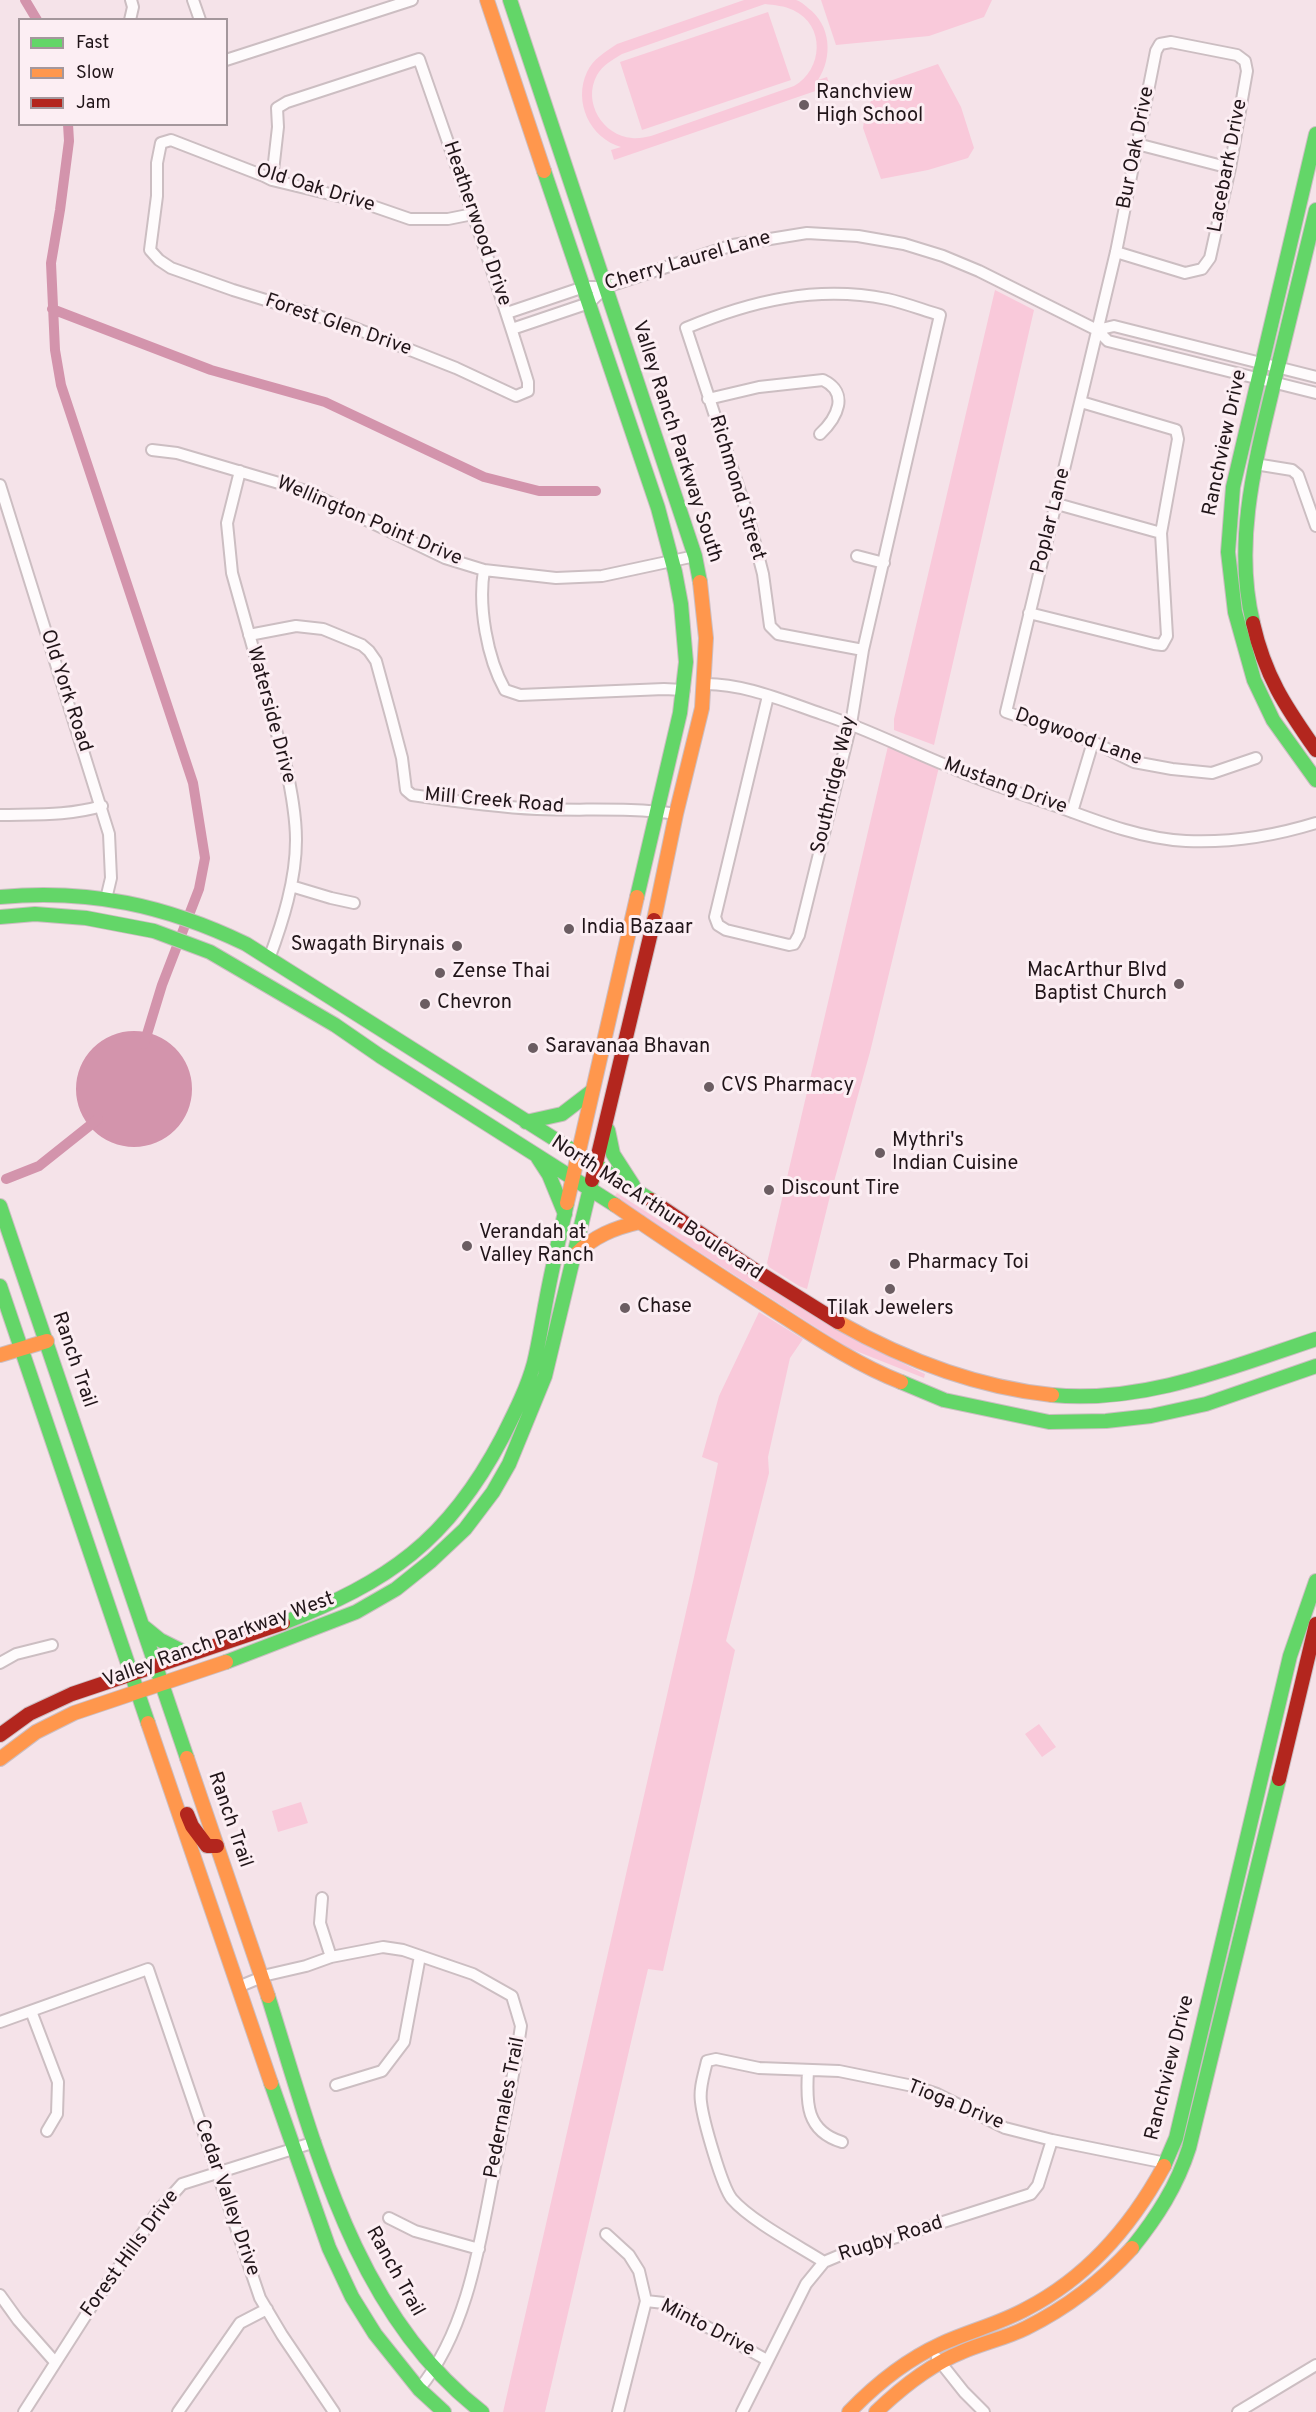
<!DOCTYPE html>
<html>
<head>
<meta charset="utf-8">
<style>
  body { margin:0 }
  #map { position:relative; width:1316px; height:2412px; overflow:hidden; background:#f5e3e9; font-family:Overpass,sans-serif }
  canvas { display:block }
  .legend { position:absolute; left:18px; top:18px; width:210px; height:108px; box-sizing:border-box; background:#fceef3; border:2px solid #a4979c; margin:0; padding:8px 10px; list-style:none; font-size:18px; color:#211519 }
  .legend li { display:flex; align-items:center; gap:12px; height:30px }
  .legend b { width:30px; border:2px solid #a4979c }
</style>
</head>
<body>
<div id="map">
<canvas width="1316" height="2412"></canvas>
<ul class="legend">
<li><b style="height:8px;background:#63d668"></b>Fast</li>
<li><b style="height:8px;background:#ff974d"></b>Slow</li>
<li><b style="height:8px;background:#b3261e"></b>Jam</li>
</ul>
</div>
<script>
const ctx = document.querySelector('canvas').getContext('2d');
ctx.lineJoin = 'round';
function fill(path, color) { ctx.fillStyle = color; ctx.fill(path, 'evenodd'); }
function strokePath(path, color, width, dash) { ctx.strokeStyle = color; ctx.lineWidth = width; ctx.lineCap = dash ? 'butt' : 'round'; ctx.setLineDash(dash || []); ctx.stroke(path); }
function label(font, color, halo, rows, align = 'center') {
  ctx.font = font + ' Overpass,sans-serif'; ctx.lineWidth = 6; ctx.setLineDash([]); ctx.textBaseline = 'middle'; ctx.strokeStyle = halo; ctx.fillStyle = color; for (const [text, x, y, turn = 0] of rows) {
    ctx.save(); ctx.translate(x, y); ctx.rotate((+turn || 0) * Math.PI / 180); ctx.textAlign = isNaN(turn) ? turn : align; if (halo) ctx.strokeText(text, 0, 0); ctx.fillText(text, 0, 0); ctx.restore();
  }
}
const green = new Path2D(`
  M 744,0 C 760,0 781,0 796,0 C 800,1 805,5 808,8 C 831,25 833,57 818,80 L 827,77 L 830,86 L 614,160 L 611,150 L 621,147 C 590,138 573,102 587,72 C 593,59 605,52 617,44 ZM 765,4 C 774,5 785,6 793,10 C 826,25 823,70 794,86 L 651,136 C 645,137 638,139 632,138 C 603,136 582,102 597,75 C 603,65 612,60 622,54 Z
  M 821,0 L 992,0 L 984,17 L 929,36 L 836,45 Z
  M 768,12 L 791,80 L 642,130 L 620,62 Z
  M 938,64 L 961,107 L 974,148 L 968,158 L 928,170 L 881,179 L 863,128 L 865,113 L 875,93 L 887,82 Z
  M 995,290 L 1034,310 L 934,745 L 894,730 L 894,719 Z
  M 888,746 L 939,767 L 870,1052 L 830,1196 L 807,1289 L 799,1286 L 769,1267 L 767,1263 Z
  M 617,1193 L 682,1235 L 714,1250 L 863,1344 L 925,1374 L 924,1378 L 846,1347 L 614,1197 Z
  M 759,1312 L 803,1339 L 790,1358 L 768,1457 L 769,1473 L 726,1641 L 735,1650 L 663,1971 L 648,1969 L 545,2412 L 503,2412 L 694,1577 L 718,1463 L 702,1457 L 719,1396 Z
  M 1039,1724 L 1056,1747 L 1042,1757 L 1025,1734 Z
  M 301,1802 L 308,1823 L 278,1832 L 272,1811 Z`);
const water = new Path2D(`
  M76 1089a58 58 0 1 1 116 0a58 58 0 1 1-116 0Z`);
const canal = new Path2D(`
  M 25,0 L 37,20
  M 68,124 L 69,141 L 60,210 L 51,263 L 55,350 L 61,385 L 193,783 L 205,858 L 199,889 L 162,985 L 144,1044
  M 52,309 L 211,370 L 325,402 L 484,477 L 539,491 L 596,491
  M 6,1179 L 39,1166 L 98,1119`);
const street = new Path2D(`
  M 193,0 L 200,20
  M 130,20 L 133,7 L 131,0
  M 226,60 L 412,0
  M 1137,144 L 1230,168
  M 272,180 L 278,127 L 277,108 L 287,102 L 419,59 C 456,166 495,273 528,382 L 528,391 L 516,396 L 456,368 L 347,325 L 233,290 L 171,268 L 159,260 L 150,250 L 157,196 L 157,163 L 161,143 L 171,140 L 264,176 L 272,180 L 355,200 L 410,219 L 448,219 L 473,214
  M 1116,252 L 1185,273 L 1202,269 L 1210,258 L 1230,168 L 1247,71 L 1245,61 L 1237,55 L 1171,42 L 1160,44 L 1156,51 L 1116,252 L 1006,712 L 1093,742 L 1134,762 L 1172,769 L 1212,773 L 1256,758
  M 507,313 L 584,287 L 606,287 L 733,245 L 807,233 L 858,236 L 904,244 L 943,256 L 979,271 L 1097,330 L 1108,341 L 1316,393
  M 512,329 L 589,303 L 606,287
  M 1097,330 L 1114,326 L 1316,377
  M 708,399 L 759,387 L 823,380 C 850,393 837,418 820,434
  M 152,450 L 177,453 L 306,491 L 445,558 L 484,570 L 556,578 L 602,576 L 695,556
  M 1255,464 L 1292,470 L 1298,475 L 1316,526
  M 240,471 L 227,523 L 232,573 L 286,766 C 291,790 296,815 296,840 C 296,880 283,921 269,959
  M 0,485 L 109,834 L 111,878 L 106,899
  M 1057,504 L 1161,533
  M 857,556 L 884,563
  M 484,570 C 478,606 487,658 505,690 L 520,695 L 664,689 L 684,690
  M 1029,613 L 1154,644 L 1162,645 L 1167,636 L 1161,533 L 1178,439 L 1176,430 L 1081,402
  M 249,635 L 296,626 L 323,629 L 362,645 L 369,651 L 376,661 L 391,716 L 402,758 L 406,790 L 412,795 C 453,801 495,807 537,809 C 585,811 628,807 676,814
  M 703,684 C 743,683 784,701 822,714 C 865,728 906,749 948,766 C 984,782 1022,794 1059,807 C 1099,822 1143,839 1186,841 C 1230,843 1274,836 1316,823
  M 768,696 L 715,917 L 718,925 L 726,930 L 789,945 L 794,944 L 799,935 L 851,724 L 863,650 L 940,315 C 923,310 905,303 887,299 C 816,285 751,301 686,328 L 748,516 L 763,574 L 770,626 L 778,634 L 863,650
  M 1072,812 L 1093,742
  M 0,815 C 35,814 68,816 102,806
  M 291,886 L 331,898 L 354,903
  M 0,1663 L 16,1654 L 52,1645
  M 322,1898 L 320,1923 L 331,1957
  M 238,1987 L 267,1975 L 306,1966 L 331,1957 L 383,1947 L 403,1950 L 473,1974 L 512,1996 L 521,2026 C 514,2075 504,2123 494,2171 C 480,2243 467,2332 419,2389
  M 31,2011 L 58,2082 L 57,2114 L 47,2131
  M 0,2022 L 148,1969 L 260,2298 L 282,2335 L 334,2412
  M 808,2071 C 806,2103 806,2131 842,2142
  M 336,2085 L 382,2071 L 404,2042 L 420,1956
  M 389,2218 L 415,2231 L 479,2249
  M 606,2234 L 629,2255 L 639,2271 L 646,2301 L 618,2412
  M 824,2262 C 799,2246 751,2221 732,2199 C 722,2187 703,2120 701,2102 C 699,2088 704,2075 707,2061 L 716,2059 L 759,2068 L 839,2071 L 913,2086 L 937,2094 L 1005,2128 L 1052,2140 L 1166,2163
  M 0,2295 L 18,2320 L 55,2362
  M 646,2301 L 664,2303 L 767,2360
  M 937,2358 L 964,2392 L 984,2412
  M 24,2412 L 93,2304 L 158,2211 L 182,2184 L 315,2142
  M 178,2412 L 240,2323 L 267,2309
  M 742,2412 L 806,2284 L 824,2262 L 843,2254 L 1031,2194 L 1038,2185 L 1052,2140
  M 1238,2412 L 1316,2365`);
const fast = new Path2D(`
  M 510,0 L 695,556 L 700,582
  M 1316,134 L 1233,487 L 1228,552 L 1235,612 L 1254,680 L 1273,720 L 1316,780
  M 544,171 L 658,508 L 675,572 L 681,604 L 686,662 L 680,713 L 637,897
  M 1253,623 C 1233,541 1256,459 1275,379 C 1289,323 1302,266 1316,210
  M 0,897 C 90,889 165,905 246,944 L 651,1200
  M 0,917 L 35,914 L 86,918 L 154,931 L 210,952 L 335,1025 L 380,1056 L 615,1205
  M 526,1122 L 562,1114 L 592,1091
  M 608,1130 L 613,1154 L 633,1185
  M 538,1158 L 549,1175 L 565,1214
  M 0,1206 L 187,1758
  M 0,1286 L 148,1723
  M 901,1382 L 944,1400 L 1049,1422 L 1106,1421 L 1151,1416 L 1206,1404 L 1316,1366
  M 1052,1395 C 1143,1404 1232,1367 1316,1339
  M 283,1623 C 388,1582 448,1541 502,1438 C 514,1414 527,1389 534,1363 C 539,1343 542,1321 546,1301 C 552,1268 560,1235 567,1203
  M 144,1627 L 160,1640 L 188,1654
  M 226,1662 L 356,1612 L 396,1589 L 431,1561 L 465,1529 L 493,1492 L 509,1464 L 545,1376 L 592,1180
  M 268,1996 C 314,2142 354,2314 482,2412
  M 271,2083 L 329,2248 L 352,2297 L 375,2334 L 419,2389 L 444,2412
  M 1164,2166 L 1176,2138 L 1290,1656 L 1316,1581
  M 1132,2248 C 1157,2217 1177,2186 1189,2148 L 1279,1779`);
const slow = new Path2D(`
  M 487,0 L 544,171
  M 654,920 L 676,814 L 702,708 L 706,638 L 700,582
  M 567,1203 L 637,897
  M 615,1205 C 667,1241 719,1275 772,1309 C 814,1336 855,1364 901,1382
  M 575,1255 C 594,1236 614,1228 640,1222
  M 838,1322 C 905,1360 975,1387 1052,1395
  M 0,1355 L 47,1341
  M 148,1723 L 271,2083
  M 187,1758 L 268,1996
  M 0,1759 L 36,1732 L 74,1713 L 226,1662
  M 849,2412 C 876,2384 906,2360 941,2344 C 969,2331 999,2324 1026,2309 C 1088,2277 1131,2227 1164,2166
  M 876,2412 C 901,2388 929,2365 962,2352 C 983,2343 1006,2338 1026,2328 C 1066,2308 1102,2281 1132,2248`);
const jam = new Path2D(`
  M 1253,623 C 1265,676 1285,706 1316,750
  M 592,1180 L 654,920
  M 651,1200 L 750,1267 L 838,1322
  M 0,1735 L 29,1714 L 72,1694 L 283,1623
  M 1279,1779 L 1316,1624
  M 187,1814 L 192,1826 L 207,1846 L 217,1846`);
const markers = [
  [804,105,6,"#6b5d62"],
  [569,929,6,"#6b5d62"],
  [457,946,6,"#6b5d62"],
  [440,973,6,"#6b5d62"],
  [1179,984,6,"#6b5d62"],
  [425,1004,6,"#6b5d62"],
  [533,1048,6,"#6b5d62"],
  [709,1087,6,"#6b5d62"],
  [880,1153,6,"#6b5d62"],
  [769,1190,6,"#6b5d62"],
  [467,1246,6,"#6b5d62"],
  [895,1264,6,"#6b5d62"],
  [890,1289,6,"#6b5d62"],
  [625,1308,6,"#6b5d62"]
];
const poiNames = [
  ["Ranchview",816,94],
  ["High School",816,117],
  ["India Bazaar",581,929],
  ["Swagath Birynais",445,946,"right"],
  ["MacArthur Blvd",1167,972,"right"],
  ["Baptist Church",1167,995,"right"],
  ["Zense Thai",452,973],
  ["Chevron",437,1004],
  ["Saravanaa Bhavan",545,1048],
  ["CVS Pharmacy",721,1087],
  ["Mythri's",892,1142],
  ["Indian Cuisine",892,1165],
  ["Discount Tire",781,1190],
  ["Verandah at",479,1234],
  ["Valley Ranch",479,1257],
  ["Pharmacy Toi",907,1264],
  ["Chase",637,1308],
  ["Tilak Jewelers",890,1310,"center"]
];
const streetNames = [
  ["Bur Oak Drive",1137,148,-79],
  ["Lacebark Drive",1229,166,-79],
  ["Old Oak Drive",315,189,17],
  ["Heatherwood Drive",476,224,71],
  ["Cherry Laurel Lane",688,262,-16],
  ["Forest Glen Drive",338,326,19],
  ["Valley Ranch Parkway South",676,442,72],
  ["Ranchview Drive",1226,443,-78],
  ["Richmond Street",736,488,73],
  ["Poplar Lane",1052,521,-76],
  ["Wellington Point Drive",369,522,23],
  ["Old York Road",65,691,72],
  ["Waterside Drive",270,715,75],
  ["Dogwood Lane",1078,738,20],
  ["Southridge Way",835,785,-77],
  ["Mustang Drive",1005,787,20],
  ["Mill Creek Road",494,802,5],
  ["North MacArthur Boulevard",656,1209,33],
  ["Ranch Trail",73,1360,71],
  ["Valley Ranch Parkway West",219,1641,-20],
  ["Ranch Trail",229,1820,71],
  ["Ranchview Drive",1171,2068,-76],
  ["Tioga Drive",955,2106,22],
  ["Pedernales Trail",506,2108,-79],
  ["Cedar Valley Drive",226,2198,71],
  ["Rugby Road",891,2240,-18],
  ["Forest Hills Drive",131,2254,-54],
  ["Ranch Trail",394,2272,61],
  ["Minto Drive",707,2329,27]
];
fill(green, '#f9c9da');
fill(water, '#d394ac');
strokePath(canal, '#d394ac', 10);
strokePath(street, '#ccbec2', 14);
strokePath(fast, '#ccbec2', 16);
strokePath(slow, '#ccbec2', 16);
strokePath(jam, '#ccbec2', 16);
strokePath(street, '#fefbfc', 10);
strokePath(fast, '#63d668', 14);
strokePath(slow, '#ff974d', 14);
strokePath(jam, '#b3261e', 14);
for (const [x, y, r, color] of markers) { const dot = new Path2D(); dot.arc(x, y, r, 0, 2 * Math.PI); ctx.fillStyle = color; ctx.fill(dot); strokePath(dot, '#fceef3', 2); }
label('20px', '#211519', '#fceef3', poiNames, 'left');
label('20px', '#211519', '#fceef3', streetNames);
</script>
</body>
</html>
